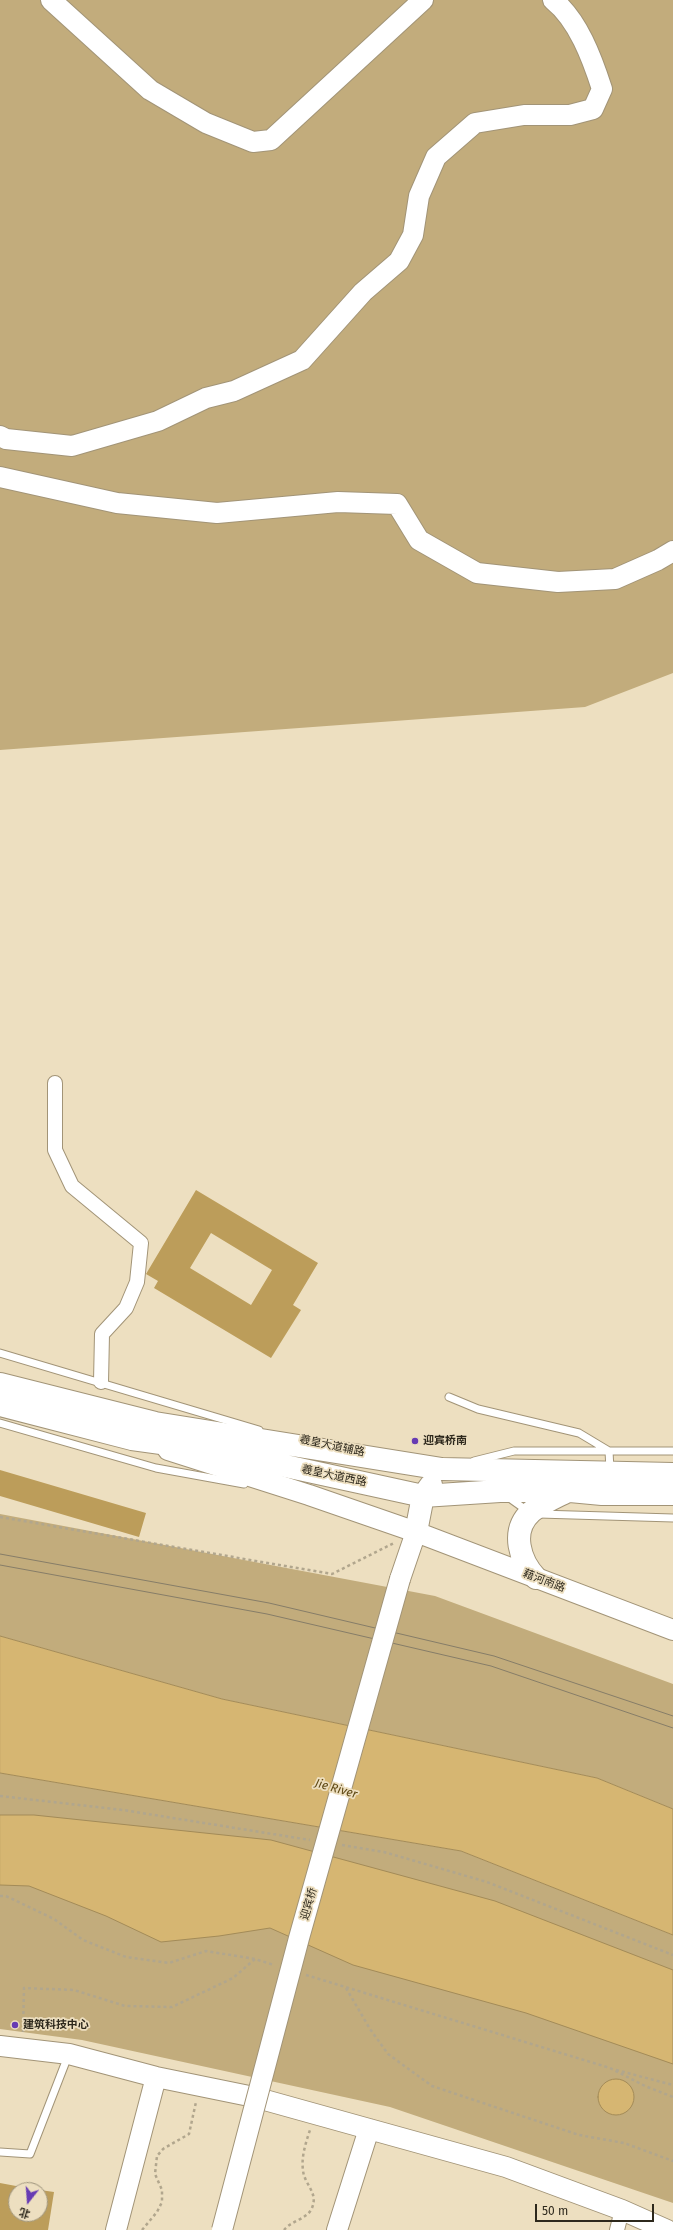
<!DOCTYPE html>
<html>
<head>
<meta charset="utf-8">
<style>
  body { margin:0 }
  #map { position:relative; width:673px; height:2230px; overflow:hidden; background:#eddfc0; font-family:"Fira Sans","Noto Sans SC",sans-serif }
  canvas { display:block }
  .north { position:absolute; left:8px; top:2182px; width:40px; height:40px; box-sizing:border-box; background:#eddfc0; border:1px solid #a0967e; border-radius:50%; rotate:197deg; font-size:11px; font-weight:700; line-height:16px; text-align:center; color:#2d281c }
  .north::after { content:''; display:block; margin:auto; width:14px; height:18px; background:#673bb3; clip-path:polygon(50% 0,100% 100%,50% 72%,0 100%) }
  .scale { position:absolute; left:535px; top:2204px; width:119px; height:18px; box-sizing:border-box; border:2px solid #2d281c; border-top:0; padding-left:5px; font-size:12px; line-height:14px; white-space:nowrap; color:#2d281c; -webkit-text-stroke:3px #eddfc0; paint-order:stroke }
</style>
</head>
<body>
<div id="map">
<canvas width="673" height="2230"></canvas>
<div class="north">北</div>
<div class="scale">50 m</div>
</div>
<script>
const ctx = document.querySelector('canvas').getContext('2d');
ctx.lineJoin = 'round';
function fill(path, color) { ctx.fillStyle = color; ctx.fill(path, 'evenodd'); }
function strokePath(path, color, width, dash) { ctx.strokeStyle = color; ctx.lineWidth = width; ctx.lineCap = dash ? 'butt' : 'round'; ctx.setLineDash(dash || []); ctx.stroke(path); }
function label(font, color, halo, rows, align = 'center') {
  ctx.font = font + ' "Fira Sans","Noto Sans SC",sans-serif'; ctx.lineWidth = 3.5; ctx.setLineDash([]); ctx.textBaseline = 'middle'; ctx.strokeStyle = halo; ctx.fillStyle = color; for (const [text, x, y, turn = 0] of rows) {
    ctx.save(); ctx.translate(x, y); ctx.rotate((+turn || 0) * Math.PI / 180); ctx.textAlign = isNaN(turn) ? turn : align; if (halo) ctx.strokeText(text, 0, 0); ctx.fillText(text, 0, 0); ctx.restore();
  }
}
const green = new Path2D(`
  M 0,0 L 673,0 L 673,673 L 585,707 L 0,750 Z
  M 0,1514 L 435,1596 L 673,1684 L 673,1809 L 597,1778 L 222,1699 L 0,1636 Z
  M 0,1773 L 461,1851 L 673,1935 L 673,2203 L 390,2107 L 82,2040 L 0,2029 Z`);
const water = new Path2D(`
  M 0,1636 L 222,1699 L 597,1778 L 673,1809 L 673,1935 L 461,1851 L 0,1773 Z
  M 0,1815 L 34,1815 L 271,1840 L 495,1901 L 673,1970 L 673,2064 L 526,2013 L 353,1965 L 270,1928 L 219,1936 L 161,1942 L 106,1916 L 29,1886 L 0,1885 Z
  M598 2097a18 18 0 1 1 36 0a18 18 0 1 1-36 0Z`);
const building = new Path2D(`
  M 196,1190 L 318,1263 L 293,1305 L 301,1310 L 271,1358 L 154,1288 L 158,1281 L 146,1274 ZM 211,1233 L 272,1270 L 251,1305 L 190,1268 Z
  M 0,1470 L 146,1513 L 139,1537 L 0,1496 Z
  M 0,2183 L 16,2186 L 16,2214 L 40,2214 L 40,2190 L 54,2192 L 48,2230 L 0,2230 Z`);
const path = new Path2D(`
  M 0,1517 L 332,1574 L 394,1543
  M 0,1796 L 123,1810 L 310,1840
  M 342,1845 L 384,1852 L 487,1882 L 673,1955
  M 0,1896 L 6,1896 L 54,1919 L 83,1940 L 126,1957 L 169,1963 L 206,1951 L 255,1959 L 274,1965
  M 306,1975 L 610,2068 L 645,2086 L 673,2097
  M 346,1988 L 370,2029 L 388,2054 L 432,2086 L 579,2135 L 624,2143 L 673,2161
  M 23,2032 L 24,1988 L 74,1990 L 125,2006 L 172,2007 L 233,1978 L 255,1959
  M 616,2070 L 673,2085
  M 142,2230 L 157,2212 L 162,2202 L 162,2190 L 155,2174 L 157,2156 L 163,2149 L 189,2134 L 196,2102
  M 284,2230 C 291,2221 306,2219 311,2210 C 320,2193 304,2185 303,2170 C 301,2157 306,2142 310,2130`);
const lane = new Path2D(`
  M 0,1353 L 259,1430
  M 449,1397 L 478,1409 L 579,1433 L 609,1451 L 610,1470
  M 0,1423 L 156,1468 L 244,1484
  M 474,1461 L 514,1451 L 673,1451
  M 508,1497 L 529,1512
  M 539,1514 L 673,1518
  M 0,2152 L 30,2154 L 68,2056`);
const street = new Path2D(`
  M 55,1083 L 55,1150 L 72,1186 L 141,1243 L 137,1282 L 126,1308 L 102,1334 L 101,1382
  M 617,2230 L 622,2210`);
const secondary = new Path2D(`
  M 51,0 L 150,90 L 206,123 L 253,142 L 271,140 L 423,0
  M 0,436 L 6,439 L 72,446 L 158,421 L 206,398 L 234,391 L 302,360 L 363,292 L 399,261 L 413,235 L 419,196 L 436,157 L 475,123 L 524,115 L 570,115 L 593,109 L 602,89 C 592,58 578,20 553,0
  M 0,477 L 117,503 L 217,513 L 338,502 L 397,504 L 419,540 L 477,573 L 558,582 L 615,579 L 658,560 L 673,551
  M 168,1450 L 309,1495 L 416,1532 L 673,1630
  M 400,1579 L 416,1532
  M 0,2046 L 69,2054 L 156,2077 L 254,2097 L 369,2129 L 506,2167 L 622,2210 L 667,2230
  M 116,2230 L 156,2077
  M 337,2230 L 369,2129`);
const primary = new Path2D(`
  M 0,1384 L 155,1423 L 442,1469 L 673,1474
  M 0,1405 L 132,1439 L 212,1450 L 423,1496 L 500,1491 L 570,1491 L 602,1494 L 673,1494
  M 416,1532 L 423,1496 L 431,1485
  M 536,1578 C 520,1561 510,1531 531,1512 C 542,1503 554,1498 566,1492`);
const tram = new Path2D(`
  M 0,1554 L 269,1603 L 494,1656 L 673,1716
  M 0,1565 L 267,1614 L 491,1666 L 673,1728`);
const secondaryBridge = new Path2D(`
  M 222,2230 L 299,1938 L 400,1579`);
const markers = [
  [415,1441,4,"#673bb3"],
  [15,2025,4,"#673bb3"]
];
const poiNames = [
  ["迎宾桥南",423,1441],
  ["建筑科技中心",23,2025]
];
const streetNames = [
  ["羲皇大道辅路",332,1446,12],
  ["羲皇大道西路",334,1476,12],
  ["藉河南路",544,1581,21],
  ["迎宾桥",309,1904,-74]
];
const waterNames = [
  ["Jie River",336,1789,16]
];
fill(green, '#c2ac7c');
fill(water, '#d6b672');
strokePath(water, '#a38b58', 1);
fill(building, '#bc9d5a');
strokePath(lane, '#a29477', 9);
strokePath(street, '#a29477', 16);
strokePath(secondary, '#a29477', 22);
strokePath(primary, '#a29477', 24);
strokePath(path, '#b1a68d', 2.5, [3, 3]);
strokePath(lane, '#fff', 7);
strokePath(street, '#fff', 14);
strokePath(secondary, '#fff', 20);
strokePath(primary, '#fff', 22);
strokePath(tram, '#867d68', 1);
strokePath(secondaryBridge, '#a29477', 22, []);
strokePath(secondaryBridge, '#fff', 20);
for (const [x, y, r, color] of markers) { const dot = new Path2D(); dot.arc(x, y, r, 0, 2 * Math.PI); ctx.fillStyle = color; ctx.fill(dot); strokePath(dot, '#eddfc0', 1.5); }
label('bold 11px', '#2d281c', '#eddfc0', poiNames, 'left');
label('11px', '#2d281c', '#eddfc0', streetNames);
label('italic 12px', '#5f4914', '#eddfc0', waterNames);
</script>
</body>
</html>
